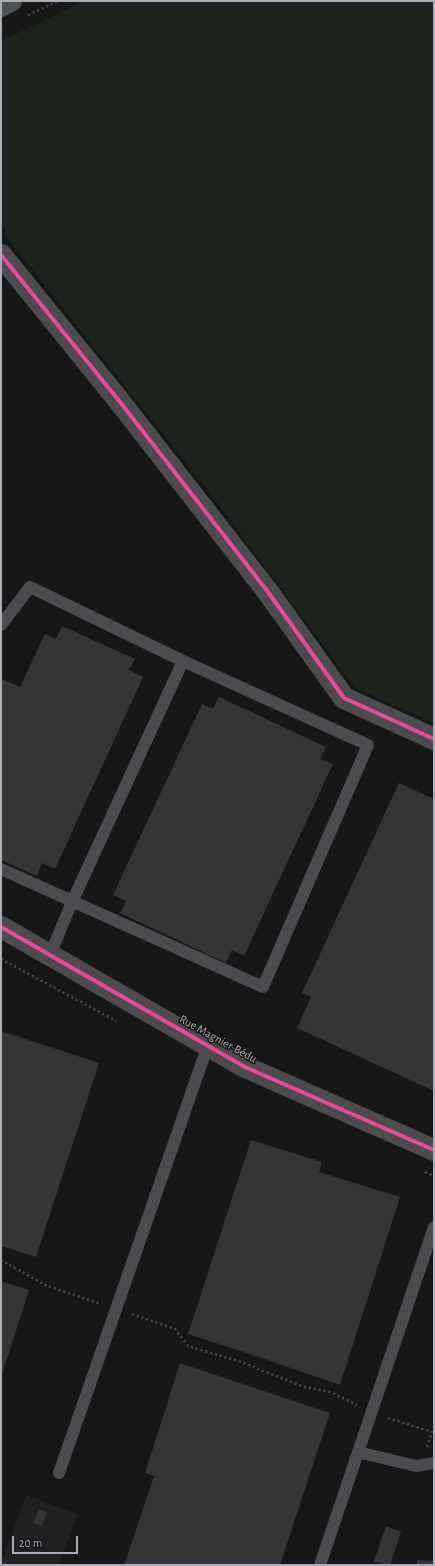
<!DOCTYPE html>
<html>
<head>
<meta charset="utf-8">
<style>
  body { margin:0 }
  #map { position:relative; width:435px; height:1566px; overflow:hidden; background:#171717; font-family:"Alegreya Sans",sans-serif }
  canvas { display:block }
  .frame { position:absolute; inset:0; border:2px solid #a8adb8; pointer-events:none }
  .scale { position:absolute; left:12px; top:1536px; width:66px; height:18px; box-sizing:border-box; border:2px solid #a8adb8; border-top:0; padding-left:5px; font-size:12px; line-height:14px; white-space:nowrap; color:#a8adb8; -webkit-text-stroke:3px #111113; paint-order:stroke }
</style>
</head>
<body>
<div id="map">
<canvas width="435" height="1566"></canvas>
<div class="frame"></div>
<div class="scale">20 m</div>
</div>
<script>
const ctx = document.querySelector('canvas').getContext('2d');
ctx.lineJoin = 'round';
function fill(path, color) { ctx.fillStyle = color; ctx.fill(path, 'evenodd'); }
function strokePath(path, color, width, dash) { ctx.strokeStyle = color; ctx.lineWidth = width; ctx.lineCap = dash ? 'butt' : 'round'; ctx.setLineDash(dash || []); ctx.stroke(path); }
function label(font, color, halo, rows, align = 'center') {
  ctx.font = font + ' "Alegreya Sans",sans-serif'; ctx.lineWidth = 3; ctx.setLineDash([]); ctx.textBaseline = 'middle'; ctx.strokeStyle = halo; ctx.fillStyle = color; for (const [text, x, y, turn = 0] of rows) {
    ctx.save(); ctx.translate(x, y); ctx.rotate((+turn || 0) * Math.PI / 180); ctx.textAlign = isNaN(turn) ? turn : align; if (halo) ctx.strokeText(text, 0, 0); ctx.fillText(text, 0, 0); ctx.restore();
  }
}
const built = new Path2D(`
  M 26,1495 L 78,1514 L 59,1565 L 1,1565 Z`);
const green = new Path2D(`
  M 84,1 L 434,1 L 434,723 L 355,688 L 207,489 L 11,243 L 1,223 L 1,41 Z`);
const building = new Path2D(`
  M 62,626 L 135,659 L 129,670 L 143,677 L 55,869 L 42,863 L 37,876 L 1,860 L 1,682 L 2,679 L 20,687 L 45,634 L 56,639 Z
  M 219,697 L 326,747 L 320,759 L 333,764 L 244,956 L 232,950 L 226,963 L 120,913 L 126,901 L 113,895 L 202,704 L 213,709 Z
  M 399,783 L 434,799 L 434,1091 L 297,1028 L 311,997 L 302,993 Z
  M 1,1031 L 99,1063 L 36,1257 L 1,1246 Z
  M 251,1140 L 322,1162 L 319,1172 L 400,1197 L 340,1385 L 259,1357 L 188,1334 Z
  M 1,1281 L 29,1290 L 1,1378 Z
  M 180,1363 L 330,1413 L 280,1565 L 124,1565 L 154,1476 L 145,1473 Z
  M 39,1509 L 47,1513 L 42,1526 L 34,1523 Z
  M 386,1526 L 401,1532 L 390,1565 L 385,1565 L 374,1561 Z
  M 417,1560 L 434,1561 L 434,1565 L 417,1565 Z`);
const path = new Path2D(`
  M 28,15 L 58,1
  M 1,959 L 116,1021
  M 425,1172 L 434,1176
  M 1,1260 L 45,1285 L 101,1304
  M 132,1314 L 175,1329 L 188,1346 L 241,1362 L 304,1387 L 330,1392 L 357,1405
  M 388,1418 L 432,1432
  M 427,1447 L 434,1427`);
const service = new Path2D(`
  M 1,625 L 30,587 L 183,661 L 368,745 L 263,987 L 1,869
  M 50,955 L 72,902 L 183,661
  M 358,1452 L 416,1466 L 434,1463
  M 59,1473 L 208,1045
  M 320,1565 L 434,1227`);
const minor = new Path2D(`
  M 1,255 L 120,402 L 268,592 L 344,698 L 434,739
  M 1,927 L 245,1067 L 434,1150`);
const primary = new Path2D(`
  M 1,6 L 11,1`);
const cycleway = new Path2D(`
  M 1,255 L 120,402 L 268,592 L 344,698 L 434,739
  M 1,927 L 245,1067 L 434,1150`);
const streetNames = [
  ["Rue Magnier-Bédu",218,1039,29]
];
fill(built, '#212123');
fill(green, '#1d241e');
fill(building, '#353536');
strokePath(path, '#4d4e52', 2.5, [2, 3]);
strokePath(service, '#4b4c50', 12);
strokePath(minor, '#4b4c50', 22);
strokePath(primary, '#4d4f52', 22);
strokePath(cycleway, '#ed469a', 4);
label('12px', '#a8adb8', '#111113', streetNames);
</script>
</body>
</html>
